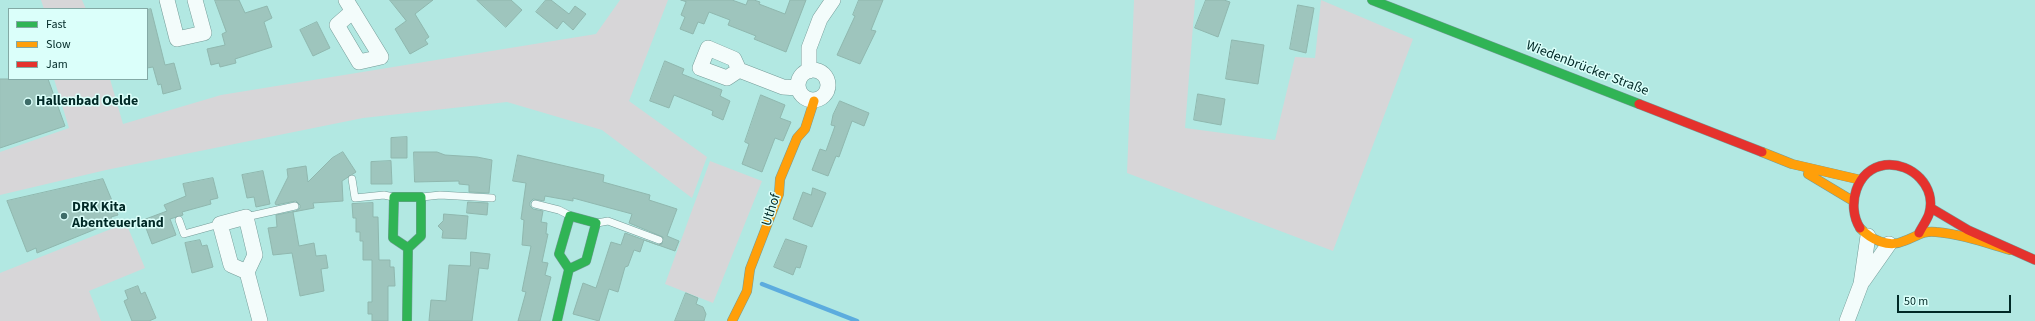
<!DOCTYPE html>
<html>
<head>
<meta charset="utf-8">
<style>
  body { margin:0 }
  #map { position:relative; width:2035px; height:321px; overflow:hidden; background:#b2e8e2; font-family:"Source Sans 3",sans-serif }
  canvas { display:block }
  .legend { position:absolute; left:8px; top:8px; width:140px; height:72px; box-sizing:border-box; background:#dbfffa; border:1px solid #83a9a5; margin:0; padding:5px 7px; list-style:none; font-size:12px; color:#002926 }
  .legend li { display:flex; align-items:center; gap:8px; height:20px }
  .legend b { width:20px; border:1px solid #83a9a5 }
  .scale { position:absolute; left:1897px; top:295px; width:114px; height:18px; box-sizing:border-box; border:2px solid #002926; border-top:0; padding-left:5px; font-size:12px; line-height:14px; white-space:nowrap; color:#002926; -webkit-text-stroke:3px #dbfffa; paint-order:stroke }
</style>
</head>
<body>
<div id="map">
<canvas width="2035" height="321"></canvas>
<ul class="legend">
<li><b style="height:5px;background:#30b455"></b>Fast</li>
<li><b style="height:5px;background:#ff9f0a"></b>Slow</li>
<li><b style="height:5px;background:#e5322d"></b>Jam</li>
</ul>
<div class="scale">50 m</div>
</div>
<script>
const ctx = document.querySelector('canvas').getContext('2d');
ctx.lineJoin = 'round';
function fill(path, color) { ctx.fillStyle = color; ctx.fill(path, 'evenodd'); }
function strokePath(path, color, width, dash) { ctx.strokeStyle = color; ctx.lineWidth = width; ctx.lineCap = dash ? 'butt' : 'round'; ctx.setLineDash(dash || []); ctx.stroke(path); }
function label(font, color, halo, rows, align = 'center') {
  ctx.font = font + ' "Source Sans 3",sans-serif'; ctx.lineWidth = 3; ctx.setLineDash([]); ctx.textBaseline = 'middle'; ctx.strokeStyle = halo; ctx.fillStyle = color; for (const [text, x, y, turn = 0] of rows) {
    ctx.save(); ctx.translate(x, y); ctx.rotate((+turn || 0) * Math.PI / 180); ctx.textAlign = isNaN(turn) ? turn : align; if (halo) ctx.strokeText(text, 0, 0); ctx.fillText(text, 0, 0); ctx.restore();
  }
}
const green = new Path2D(`
  M 41,0 L 82,0 L 86,9 L 44,9 Z
  M 620,0 L 668,0 L 629,101 L 707,157 L 692,198 L 602,130 L 507,102 L 363,118 L 106,170 L 0,195 L 0,152 L 69,128 L 54,79 L 110,79 L 123,124 L 221,95 L 596,34 Z
  M 1134,0 L 1195,0 L 1185,128 L 1275,140 L 1295,57 L 1315,58 L 1321,0 L 1413,39 L 1333,251 L 1127,173 Z
  M 710,161 L 762,181 L 713,303 L 665,284 Z
  M 126,223 L 145,268 L 89,291 L 101,321 L 0,321 L 0,273 Z`);
const stream = new Path2D(`
  M 762,284 L 857,321`);
const building = new Path2D(`
  M 215,0 L 239,0 L 245,13 L 267,6 L 272,18 L 264,22 L 272,47 L 235,59 L 236,63 L 220,67 L 219,63 L 211,65 L 207,49 L 225,45 L 222,34 L 226,32 Z
  M 390,0 L 433,0 L 415,14 L 429,37 L 425,40 L 428,44 L 410,54 L 395,29 L 406,21 Z
  M 477,0 L 511,0 L 522,10 L 506,27 Z
  M 546,0 L 551,0 L 569,14 L 575,6 L 586,14 L 573,30 L 563,21 L 557,29 L 536,12 Z
  M 681,0 L 732,0 L 746,5 L 748,0 L 754,0 L 760,2 L 759,4 L 785,14 L 790,0 L 806,0 L 786,52 L 754,39 L 756,36 L 728,25 L 730,20 L 709,12 L 704,24 L 698,22 L 693,34 L 680,29 L 685,17 L 681,15 L 686,2 Z
  M 859,0 L 883,0 L 871,30 L 876,31 L 860,64 L 837,55 L 855,16 L 853,15 Z
  M 1206,0 L 1224,0 L 1230,2 L 1218,37 L 1195,28 Z
  M 1298,5 L 1314,8 L 1306,53 L 1290,49 Z
  M 151,9 L 165,65 L 174,63 L 181,89 L 163,94 L 161,84 L 158,85 L 153,67 L 147,68 L 147,10 Z
  M 317,22 L 330,48 L 313,56 L 300,30 Z
  M 1232,40 L 1264,45 L 1258,84 L 1226,79 Z
  M 665,61 L 684,69 L 682,74 L 722,90 L 720,96 L 730,101 L 723,120 L 712,115 L 713,111 L 674,95 L 669,108 L 650,101 Z
  M 0,79 L 48,79 L 65,126 L 0,148 Z
  M 1198,94 L 1225,99 L 1221,125 L 1194,120 Z
  M 761,95 L 785,105 L 780,118 L 791,122 L 783,141 L 775,138 L 762,172 L 742,164 L 749,144 L 745,142 Z
  M 840,101 L 869,113 L 864,126 L 852,121 L 839,157 L 836,156 L 828,176 L 812,170 L 820,149 L 826,151 L 835,126 L 831,125 L 833,115 Z
  M 407,137 L 407,158 L 391,158 L 391,138 Z
  M 343,152 L 356,172 L 342,181 L 343,201 L 313,203 L 314,208 L 293,212 L 299,246 L 314,243 L 316,256 L 326,255 L 328,268 L 321,269 L 324,291 L 300,296 L 292,253 L 273,255 L 268,228 L 277,227 L 276,215 L 296,211 L 300,208 L 300,205 L 296,201 L 276,205 L 275,203 L 288,177 L 287,169 L 306,166 L 308,182 L 332,158 Z
  M 414,152 L 437,152 L 445,155 L 477,157 L 492,160 L 489,193 L 469,192 L 469,185 L 459,184 L 459,181 L 415,182 Z
  M 518,155 L 604,175 L 603,182 L 650,195 L 649,200 L 677,209 L 667,236 L 679,241 L 675,251 L 644,240 L 640,252 L 634,250 L 628,266 L 625,267 L 618,292 L 609,289 L 599,321 L 573,314 L 583,283 L 596,288 L 611,242 L 621,245 L 625,233 L 658,245 L 662,244 L 663,237 L 629,223 L 632,214 L 573,198 L 573,201 L 545,196 L 544,201 L 533,199 L 530,202 L 530,206 L 533,209 L 543,211 L 541,222 L 547,223 L 546,234 L 548,234 L 542,262 L 548,263 L 545,275 L 551,277 L 540,321 L 518,321 L 526,292 L 522,291 L 531,246 L 522,245 L 524,220 L 521,219 L 526,183 L 513,181 Z
  M 391,161 L 392,184 L 371,184 L 371,162 Z
  M 263,171 L 270,204 L 256,207 L 254,197 L 247,198 L 242,175 Z
  M 213,178 L 218,198 L 210,200 L 211,204 L 182,212 L 183,215 L 170,219 L 176,235 L 152,244 L 143,220 L 167,211 L 164,205 L 186,196 L 183,184 Z
  M 103,179 L 118,215 L 111,217 L 113,222 L 37,253 L 36,248 L 27,252 L 7,201 Z
  M 813,188 L 826,193 L 812,227 L 793,219 L 803,192 L 811,195 Z
  M 468,202 L 488,203 L 487,215 L 467,213 Z
  M 373,203 L 373,217 L 378,217 L 379,260 L 390,260 L 390,267 L 394,267 L 395,286 L 388,286 L 388,321 L 372,321 L 372,314 L 368,314 L 368,302 L 372,302 L 372,260 L 363,260 L 363,241 L 360,241 L 360,232 L 356,232 L 356,218 L 353,218 L 352,204 Z
  M 444,214 L 468,216 L 466,239 L 442,238 L 443,231 L 438,226 L 443,221 Z
  M 786,239 L 807,246 L 800,268 L 796,267 L 793,275 L 774,267 Z
  M 200,240 L 202,246 L 207,245 L 213,267 L 192,273 L 185,243 Z
  M 471,252 L 490,254 L 488,269 L 479,268 L 472,321 L 429,321 L 431,300 L 446,301 L 449,265 L 470,266 Z
  M 138,286 L 141,294 L 145,292 L 156,318 L 149,321 L 132,321 L 124,301 L 128,299 L 125,291 Z
  M 686,293 L 698,298 L 696,304 L 703,307 L 706,314 L 704,321 L 675,321 Z`);
const lane = new Path2D(`
  M 352,179 L 355,198 L 384,195 L 393,197
  M 422,197 L 440,195 L 492,198
  M 535,204 L 559,210 L 569,215
  M 246,217 L 295,206
  M 179,220 L 184,234 L 220,224
  M 597,223 L 608,221 L 659,240`);
const street = new Path2D(`
  M 167,0 L 177,39 L 204,33 L 195,0
  M 346,0 L 381,57 L 359,62 L 337,25 L 353,11
  M 739,70 L 727,78 L 700,68 L 708,48 L 734,59 L 739,70 L 783,87 L 798,88
  M798 85a15 15 0 1 1 30 0a15 15 0 1 1-30 0Z
  M 809,71 L 809,48 L 820,19 L 833,0
  M 247,272 L 231,265 L 220,224 L 246,217 L 255,255 L 247,272 L 260,321
  M 1863,281 L 1889,244
  M 1847,321 L 1861,284 L 1868,236`);
const fast = new Path2D(`
  M 1372,0 L 1639,104
  M 407,321 L 408,248 L 421,236 L 421,197 L 394,197 L 393,238 L 408,248
  M 557,321 L 569,269 L 559,254 L 570,216 L 596,223 L 586,261 L 569,269`);
const slow = new Path2D(`
  M 1762,152 L 1792,164 L 1861,180
  M 1808,174 L 1853,201
  M 1860,228 C 1871,240 1889,248 1904,241 C 1916,237 1923,230 1936,232 C 1961,234 1986,243 2010,250
  M 732,321 L 747,291 L 750,269 L 779,194 L 780,179 L 797,138 L 805,129 L 814,101`);
const jam = new Path2D(`
  M 1639,104 L 1762,152
  M 1931,208 L 1968,230 L 2035,260
  M 1860,228 C 1846,206 1856,169 1885,165 C 1912,162 1937,187 1929,214 C 1927,220 1922,227 1919,233`);
const markers = [
  [28,102,4,"#3e6c68"],
  [64,216,4,"#3e6c68"]
];
const streetNames = [
  ["Wiedenbrücker Straße",1587,69,21],
  ["Uthof",772,210,-72]
];
const poiNames = [
  ["Hallenbad Oelde",36,102],
  ["DRK Kita",72,208],
  ["Abenteuerland",72,224]
];
fill(green, '#d7d6d8');
strokePath(stream, '#5cacde', 4.5);
fill(building, '#9ec5bd');
strokePath(building, '#8fb7ae', 1);
strokePath(lane, '#749c98', 8);
strokePath(street, '#749c98', 16);
strokePath(fast, '#749c98', 10);
strokePath(slow, '#749c98', 10);
strokePath(jam, '#749c98', 10);
strokePath(lane, '#f3fcfb', 7);
strokePath(street, '#f3fcfb', 15);
strokePath(fast, '#30b455', 9);
strokePath(slow, '#ff9f0a', 9);
strokePath(jam, '#e5322d', 9);
for (const [x, y, r, color] of markers) { const dot = new Path2D(); dot.arc(x, y, r, 0, 2 * Math.PI); ctx.fillStyle = color; ctx.fill(dot); strokePath(dot, '#dbfffa', 1.5); }
label('14px', '#002926', '#dbfffa', streetNames);
label('bold 14px', '#002926', '#dbfffa', poiNames, 'left');
</script>
</body>
</html>
